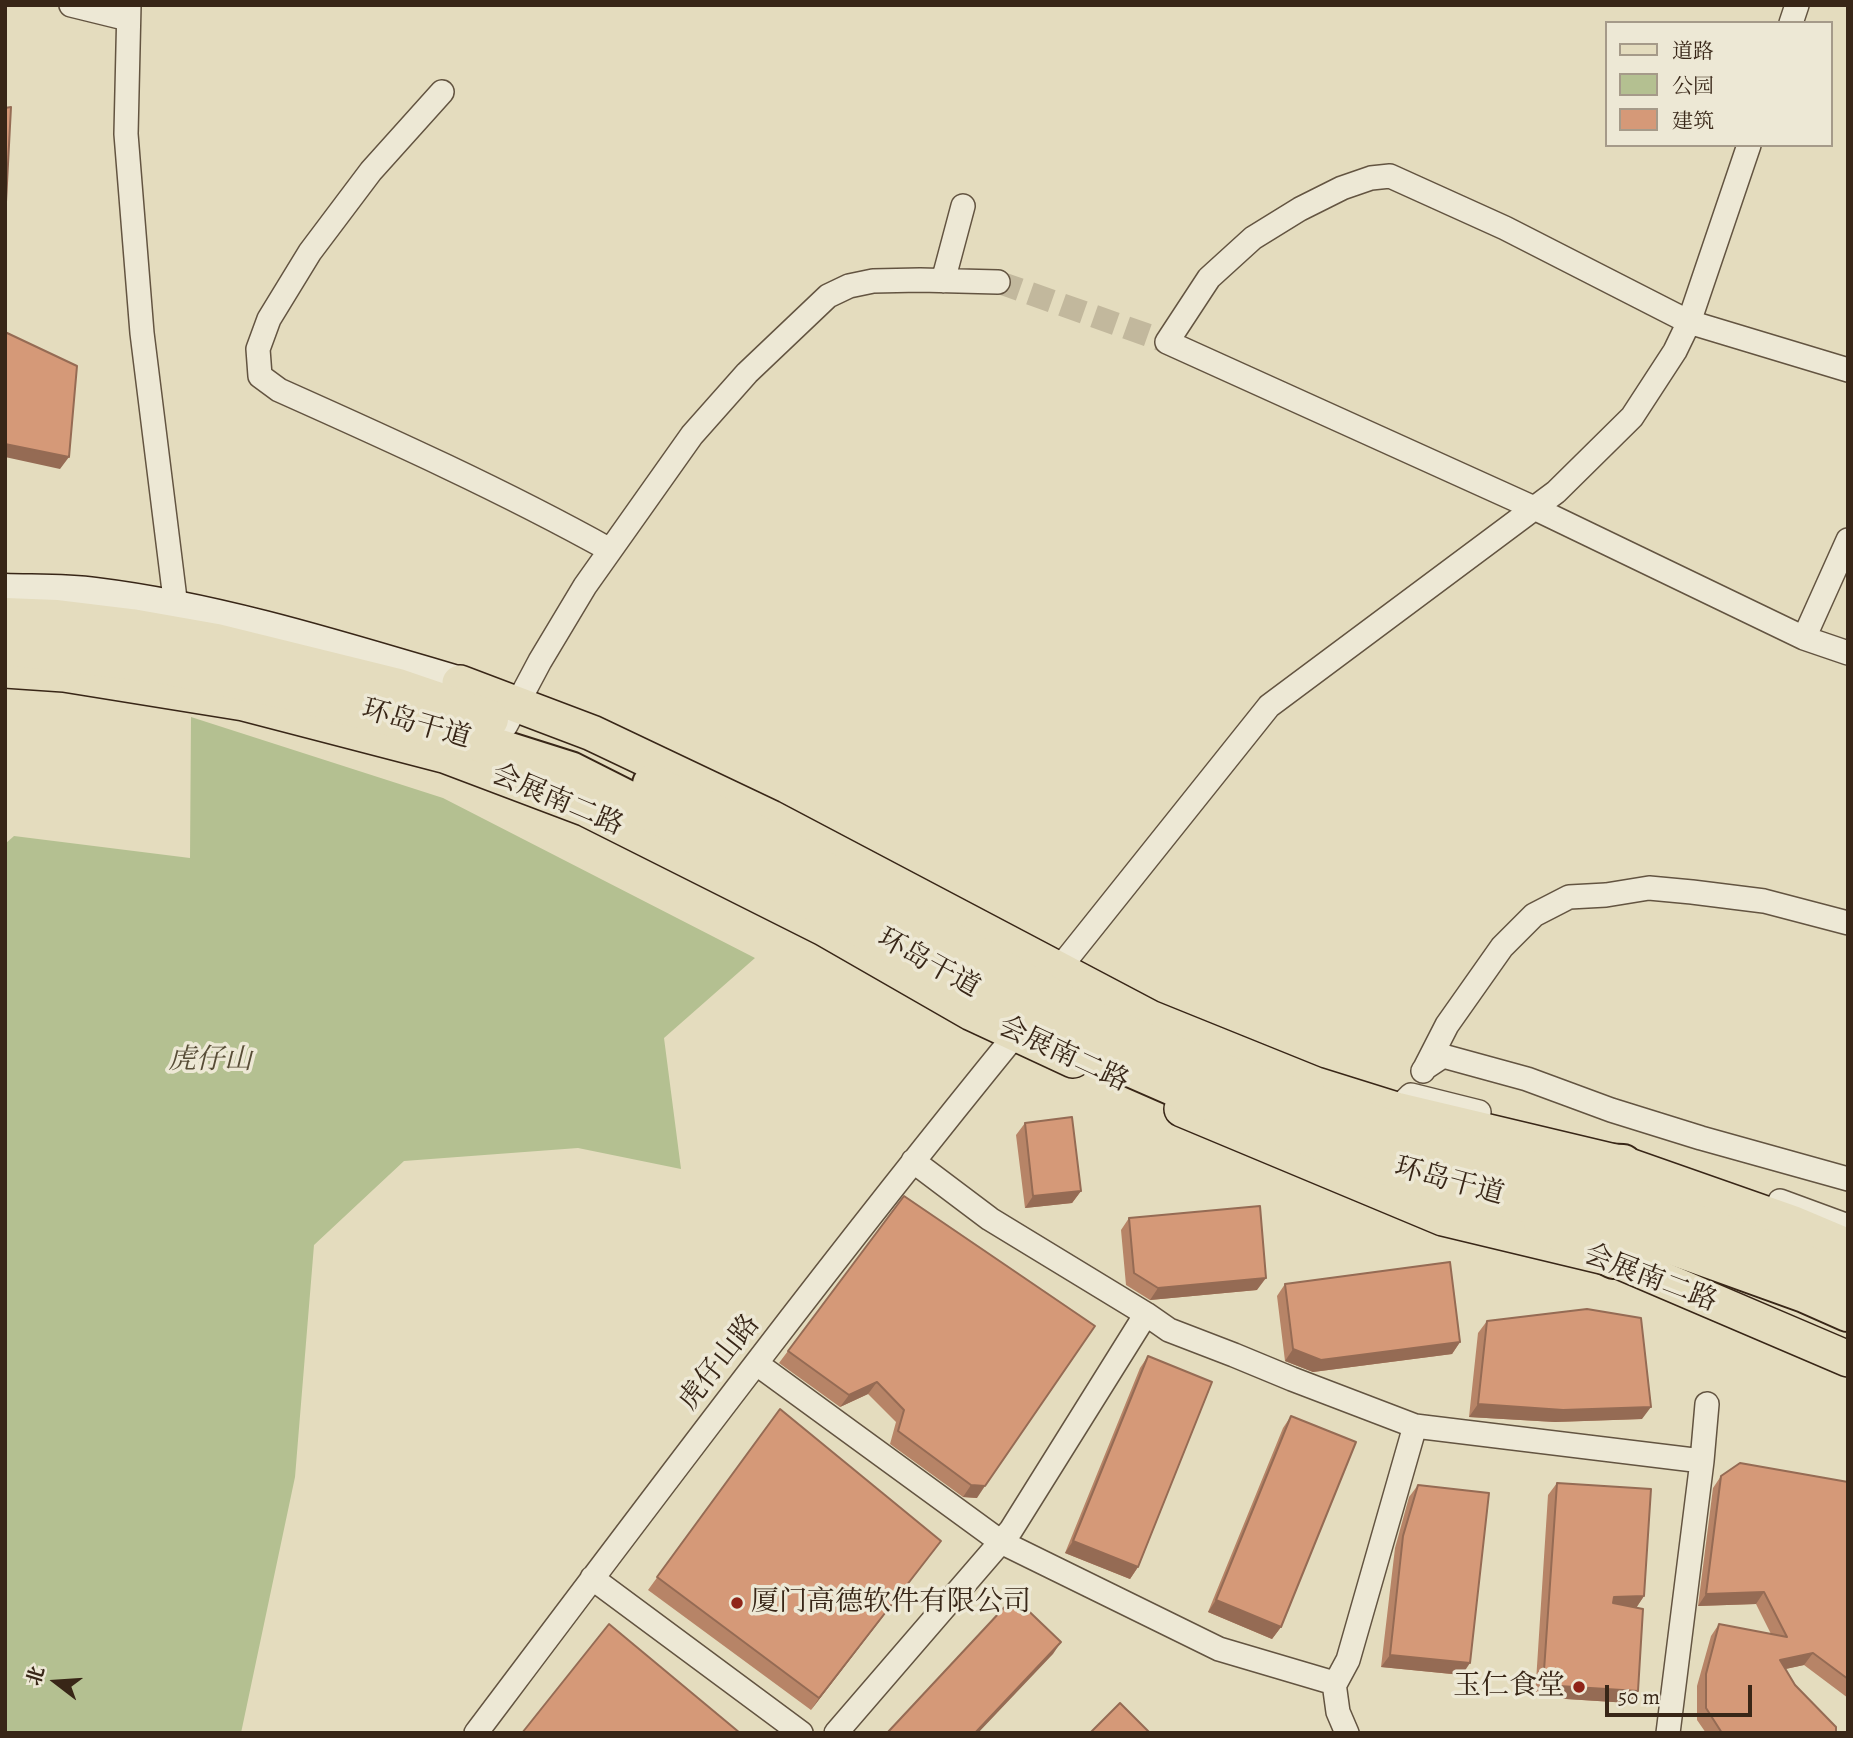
<!DOCTYPE html>
<html>
<head>
<meta charset="utf-8">
<style>
  body { margin:0 }
  #map { position:relative; width:1853px; height:1738px; overflow:hidden; background:#e4dcbe; font-family:Alegreya,"Noto Serif SC",serif }
  canvas { display:block }
  .frame { position:absolute; inset:0; border:7px solid #382617; pointer-events:none }
  .legend { position:absolute; left:1605px; top:21px; width:228px; height:126px; box-sizing:border-box; background:#ede8d5; border:2px solid #a59a89; margin:0; padding:9px 12px; list-style:none; font-size:21px; color:#382617 }
  .legend li { display:flex; align-items:center; gap:14px; height:35px }
  .legend b { width:35px; border:2px solid #a59a89 }
  .north { position:absolute; left:21px; top:1647px; width:70px; height:70px; -webkit-text-stroke:5px #ede8d5; paint-order:stroke; rotate:287deg; font-size:19px; font-weight:700; line-height:28px; text-align:center; color:#382617 }
  .north::after { content:''; display:block; margin:auto; width:24px; height:32px; background:#382617; clip-path:polygon(50% 0,100% 100%,50% 72%,0 100%) }
  .scale { position:absolute; left:1605px; top:1685px; width:147px; height:32px; box-sizing:border-box; border:4px solid #382617; border-top:0; padding-left:9px; font-size:21px; line-height:24px; white-space:nowrap; color:#382617; -webkit-text-stroke:5px #ede8d5; paint-order:stroke }
</style>
</head>
<body>
<div id="map">
<canvas width="1853" height="1738"></canvas>
<div class="frame"></div>
<ul class="legend">
<li><b style="height:9px;background:#e4dcbe"></b>道路</li>
<li><b style="height:19px;background:#b4c091"></b>公园</li>
<li><b style="height:19px;background:#d59978"></b>建筑</li>
</ul>
<div class="north">北</div>
<div class="scale">50 m</div>
</div>
<script>
const ctx = document.querySelector('canvas').getContext('2d');
ctx.lineJoin = 'round';
function fill(path, color) { ctx.fillStyle = color; ctx.fill(path, 'evenodd'); }
function strokePath(path, color, width, dash) { ctx.strokeStyle = color; ctx.lineWidth = width; ctx.lineCap = dash ? 'butt' : 'round'; ctx.setLineDash(dash || []); ctx.stroke(path); }
function label(font, color, halo, rows, align = 'center') {
  ctx.font = font + ' Alegreya,"Noto Serif SC",serif'; ctx.lineWidth = 7; ctx.setLineDash([]); ctx.textBaseline = 'middle'; ctx.strokeStyle = halo; ctx.fillStyle = color; for (const [text, x, y, turn = 0] of rows) {
    ctx.save(); ctx.translate(x, y); ctx.rotate((+turn || 0) * Math.PI / 180); ctx.textAlign = isNaN(turn) ? turn : align; if (halo) ctx.strokeText(text, 0, 0); ctx.fillText(text, 0, 0); ctx.restore();
  }
}
const green = new Path2D(`
  M 191,717 L 443,798 L 755,958 L 664,1038 L 681,1169 L 578,1148 L 404,1161 L 314,1245 L 295,1477 L 241,1733 L 5,1733 L 5,844 L 14,836 L 190,858 Z`);
const minorTunnel = new Path2D(`
  M 998,282 L 1167,342`);
const minor = new Path2D(`
  M 71,5 L 128,19
  M 129,5 L 126,134 L 142,333 L 176,607
  M 1791,23 L 1797,5
  M 442,92 L 371,171 L 310,252 L 269,319 L 258,349 L 260,376 L 279,390 C 391,440 502,490 610,550
  M 943,281 L 963,206
  M 1848,370 L 1689,322 L 1505,228 L 1390,176 L 1371,178 L 1342,188 L 1300,209 L 1253,238 L 1209,278 L 1167,342 L 1534,508 L 1804,638 L 1848,653
  M 1804,638 L 1848,540
  M 506,725 L 540,661 L 585,586 L 692,435 L 747,373 L 828,296 L 849,286 L 873,281 L 920,280 L 998,282
  M 1058,970 L 1269,706 L 1556,492 L 1632,417 L 1675,351 L 1689,322 L 1749,145
  M 1425,1068 L 1447,1025 L 1502,947 L 1534,915 L 1569,897 L 1606,895 L 1649,888 L 1692,892 L 1764,901 L 1848,923
  M 1423,1071 L 1425,1068 L 1443,1056 L 1527,1079 L 1611,1110 L 1701,1138 L 1848,1179
  M 1396,1110 L 1411,1095 L 1479,1112
  M 913,1161 L 990,1219 L 1146,1314 L 1169,1330 L 1234,1355 L 1292,1379 L 1415,1426
  M 1780,1201 L 1848,1226
  M 757,1364 L 1001,1542 L 1219,1649 L 1334,1683 L 1338,1712 L 1347,1733
  M 592,1578 L 801,1733
  M 1334,1686 L 1348,1660 L 1415,1426 L 1702,1461
  M 476,1733 C 653,1498 830,1262 1016,1034
  M 836,1733 L 1011,1530 L 1146,1314
  M 1668,1733 L 1702,1461 L 1707,1404`);
const secondary = new Path2D(`
  M 5,590 C 35,591 66,590 96,594 C 218,609 342,648 460,683`);
const primary = new Path2D(`
  M 5,670 L 64,674 L 244,703 L 444,755 L 587,809 L 824,928 L 972,1013 L 1073,1060
  M 460,683 L 592,733 L 771,818 L 1150,1018 L 1316,1085 L 1396,1110 L 1623,1164 L 1791,1223 L 1848,1247
  M 1182,1109 L 1443,1218 L 1614,1259 L 1848,1359`);
const trunk = new Path2D(`
  M 5,617 L 57,619 L 131,628 L 216,643 L 398,688 L 489,719
  M 5,646 L 159,664 L 292,691 L 437,729 L 570,771 L 677,825 L 890,944 L 1075,1043 L 1194,1095 L 1413,1175 L 1616,1225 L 1805,1293 L 1848,1312
  M 652,784 L 775,843 L 1089,1018 L 1193,1063 L 1424,1141 L 1604,1190 L 1848,1280
  M 1555,1161 L 1623,1164
  M 1543,1223 L 1614,1259`);
const wall = new Path2D(`
  M 1025,1123 L 1081,1191 L 1072,1203 L 1025,1208 L 1016,1135 Z
  M 904,1196 L 977,1498 L 963,1497 L 890,1444 L 896,1422 L 868,1394 L 840,1407 L 779,1363 Z
  M 1129,1218 L 1257,1290 L 1150,1300 L 1126,1285 L 1121,1230 Z
  M 1285,1284 L 1460,1342 L 1452,1354 L 1313,1372 L 1285,1361 L 1277,1296 Z
  M 1487,1321 L 1642,1419 L 1555,1422 L 1469,1417 L 1478,1333 Z
  M 1148,1356 L 1138,1567 L 1130,1579 L 1065,1553 L 1140,1368 Z
  M 780,1409 L 941,1541 L 811,1710 L 648,1590 Z
  M 1291,1416 L 1281,1627 L 1272,1639 L 1208,1612 L 1283,1428 Z
  M 1721,1476 L 1848,1482 L 1848,1698 L 1804,1665 L 1785,1669 L 1795,1685 L 1836,1733 L 1706,1733 L 1697,1720 L 1697,1686 L 1711,1636 L 1719,1624 L 1771,1634 L 1756,1604 L 1698,1606 L 1713,1488 Z
  M 1557,1483 L 1644,1596 L 1636,1608 L 1638,1691 L 1629,1703 L 1535,1697 L 1548,1495 Z
  M 1418,1485 L 1462,1675 L 1381,1667 L 1395,1548 L 1409,1497 Z`);
const shadedWall = new Path2D(`
  M 5,444 L 69,457 L 60,469 L 5,457 Z
  M 1081,1191 L 1072,1203 L 1025,1208 L 1033,1196 Z
  M 1266,1278 L 1257,1290 L 1150,1300 L 1158,1288 Z
  M 1460,1342 L 1452,1354 L 1313,1372 L 1285,1361 L 1293,1349 Z
  M 877,1382 L 868,1394 L 840,1407 L 849,1395 Z
  M 1478,1404 L 1651,1407 L 1642,1419 L 1555,1422 L 1469,1417 Z
  M 971,1485 L 985,1486 L 977,1498 L 963,1497 Z
  M 941,1541 L 932,1553 L 811,1710 L 819,1698 Z
  M 1073,1541 L 1138,1567 L 1130,1579 L 1065,1553 Z
  M 1764,1592 L 1756,1604 L 1698,1606 L 1706,1594 Z
  M 1644,1596 L 1636,1608 L 1605,1609 L 1614,1597 Z
  M 1216,1600 L 1281,1627 L 1272,1639 L 1208,1612 Z
  M 1061,1642 L 1053,1654 L 978,1733 L 975,1733 Z
  M 1813,1653 L 1804,1665 L 1772,1672 L 1780,1660 Z
  M 1390,1655 L 1470,1663 L 1462,1675 L 1381,1667 Z
  M 1543,1685 L 1638,1691 L 1629,1703 L 1535,1697 Z`);
const building = new Path2D(`
  M 11,107 L 6,202 L 5,202 L 5,108 Z
  M 5,332 L 77,366 L 69,457 L 5,444 Z
  M 1072,1117 L 1081,1191 L 1033,1196 L 1025,1123 Z
  M 904,1196 L 1095,1326 L 985,1486 L 971,1485 L 898,1431 L 904,1410 L 877,1382 L 849,1395 L 788,1351 Z
  M 1260,1206 L 1266,1278 L 1158,1288 L 1134,1273 L 1129,1218 Z
  M 1450,1262 L 1460,1342 L 1321,1360 L 1293,1349 L 1285,1284 Z
  M 1587,1309 L 1641,1318 L 1651,1407 L 1563,1410 L 1478,1404 L 1487,1321 Z
  M 1148,1356 L 1212,1382 L 1138,1567 L 1073,1541 Z
  M 780,1409 L 941,1541 L 819,1698 L 657,1577 Z
  M 1291,1416 L 1356,1442 L 1281,1627 L 1216,1600 Z
  M 1740,1463 L 1848,1482 L 1848,1679 L 1813,1653 L 1780,1660 L 1795,1685 L 1836,1727 L 1836,1733 L 1722,1733 L 1706,1708 L 1706,1674 L 1719,1624 L 1787,1637 L 1764,1592 L 1706,1594 L 1721,1476 Z
  M 1557,1483 L 1651,1489 L 1644,1596 L 1614,1597 L 1613,1603 L 1643,1609 L 1638,1691 L 1543,1685 Z
  M 1418,1485 L 1489,1493 L 1470,1663 L 1390,1655 L 1403,1536 Z
  M 1014,1597 L 1061,1642 L 975,1733 L 888,1733 L 888,1732 Z
  M 609,1624 L 740,1733 L 522,1733 Z
  M 1120,1703 L 1150,1733 L 1090,1733 Z`);
const markers = [
  [737,1603,7,"#8f2418"],
  [1579,1687,7,"#8f2418"]
];
const streetNames = [
  ["环岛干道",416,725,16],
  ["会展南二路",557,801,23],
  ["环岛干道",928,964,29],
  ["会展南二路",1063,1055,25],
  ["环岛干道",1449,1182,15],
  ["会展南二路",1650,1279,21],
  ["虎仔山路",720,1363,-52]
];
const parkNames = [
  ["虎仔山",210,1061]
];
const poiNames = [
  ["厦门高德软件有限公司",751,1603],
  ["玉仁食堂",1565,1687,"right"]
];
fill(green, '#b4c091');
strokePath(minorTunnel, '#c2b89d', 23, [23, 11]);
strokePath(minor, '#635441', 26);
strokePath(secondary, '#382617', 35);
strokePath(primary, '#382617', 38);
strokePath(trunk, '#382617', 42);
strokePath(minor, '#ede8d5', 23);
strokePath(secondary, '#ede8d5', 32);
strokePath(primary, '#e4dcbe', 35);
strokePath(trunk, '#e4dcbe', 38);
fill(wall, '#b78467');
fill(shadedWall, '#956b54');
fill(building, '#d59978');
strokePath(building, '#956b54', 2);
for (const [x, y, r, color] of markers) { const dot = new Path2D(); dot.arc(x, y, r, 0, 2 * Math.PI); ctx.fillStyle = color; ctx.fill(dot); strokePath(dot, '#ede8d5', 2.5); }
label('28px', '#382617', '#ede8d5', streetNames);
label('italic 28px', '#574c36', '#ede8d5', parkNames);
label('28px', '#382617', '#ede8d5', poiNames, 'left');
</script>
</body>
</html>
